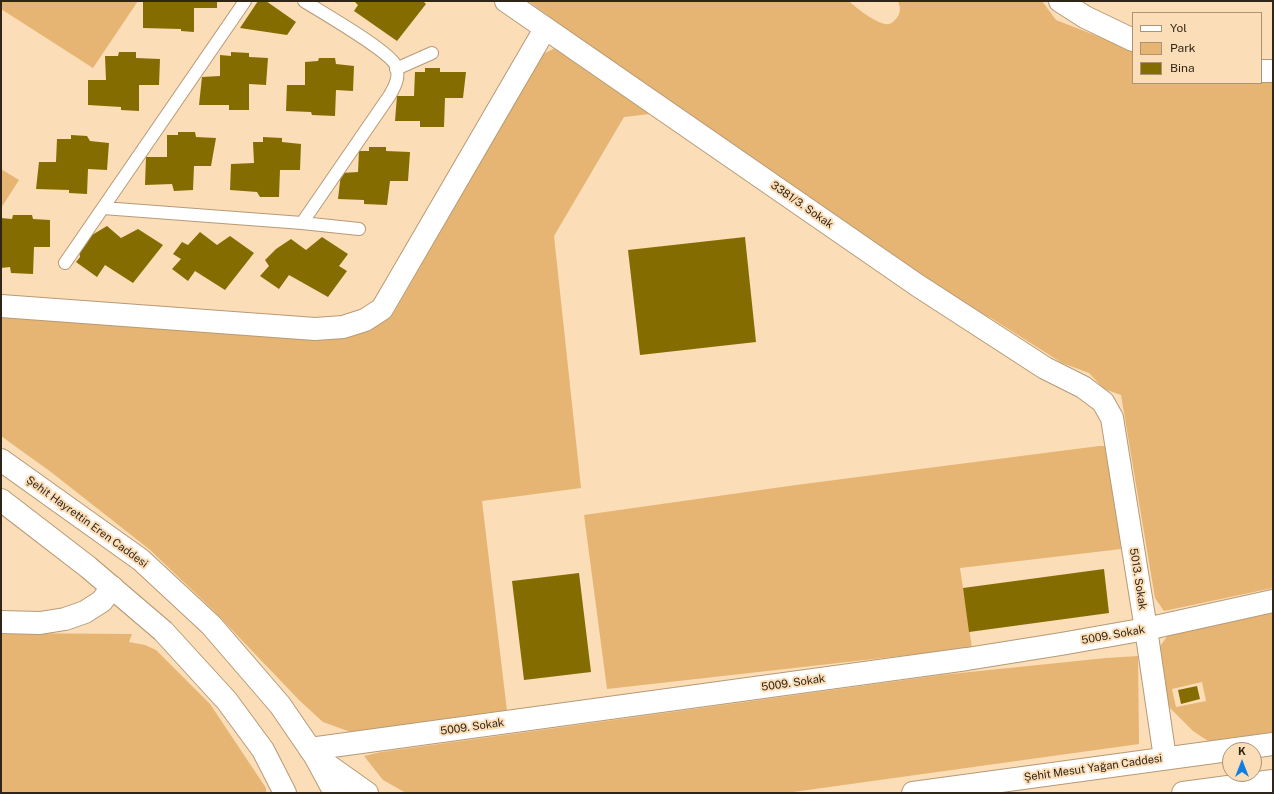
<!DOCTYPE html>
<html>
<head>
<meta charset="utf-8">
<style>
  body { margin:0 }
  #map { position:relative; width:1274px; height:794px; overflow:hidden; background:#fbddb7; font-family:"Public Sans",sans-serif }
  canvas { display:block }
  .frame { position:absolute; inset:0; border:2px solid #302517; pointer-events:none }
  .legend { position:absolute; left:1132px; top:12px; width:130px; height:72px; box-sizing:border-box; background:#fbddb7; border:1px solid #aa9377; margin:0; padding:5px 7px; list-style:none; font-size:12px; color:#302517 }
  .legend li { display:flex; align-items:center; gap:8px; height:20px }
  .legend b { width:20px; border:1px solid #aa9377 }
  .north { position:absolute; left:1222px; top:742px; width:40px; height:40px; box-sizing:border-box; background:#fbddb7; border:1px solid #aa9377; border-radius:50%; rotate:0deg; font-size:11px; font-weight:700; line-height:16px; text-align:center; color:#302517 }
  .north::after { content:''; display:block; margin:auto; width:14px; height:18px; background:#0f7ee5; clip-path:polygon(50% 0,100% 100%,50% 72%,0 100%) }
</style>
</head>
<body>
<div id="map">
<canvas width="1274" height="794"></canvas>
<div class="frame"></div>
<ul class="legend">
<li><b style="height:5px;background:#fff"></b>Yol</li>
<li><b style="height:11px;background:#e6b573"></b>Park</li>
<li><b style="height:11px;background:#856c00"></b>Bina</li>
</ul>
<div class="north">K</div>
</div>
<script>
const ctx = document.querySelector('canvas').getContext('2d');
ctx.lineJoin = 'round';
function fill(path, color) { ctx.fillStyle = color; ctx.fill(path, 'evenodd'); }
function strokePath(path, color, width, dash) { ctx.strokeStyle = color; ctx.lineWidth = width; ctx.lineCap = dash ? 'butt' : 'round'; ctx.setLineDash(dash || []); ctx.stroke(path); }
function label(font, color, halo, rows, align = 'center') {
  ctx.font = font + ' "Public Sans",sans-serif'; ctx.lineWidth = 4; ctx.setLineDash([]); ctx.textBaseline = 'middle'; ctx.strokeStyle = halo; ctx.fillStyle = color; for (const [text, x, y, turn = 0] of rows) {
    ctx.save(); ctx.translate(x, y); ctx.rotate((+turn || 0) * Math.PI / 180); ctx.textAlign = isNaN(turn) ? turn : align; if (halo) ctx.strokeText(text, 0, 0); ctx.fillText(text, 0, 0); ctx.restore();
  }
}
const green = new Path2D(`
  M 1,1 L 138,1 L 93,68 L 1,9 Z
  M 528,1 L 849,1 C 856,8 879,26 889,24 C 893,23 896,19 898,16 C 901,11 900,6 898,1 L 1042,1 L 1056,20 L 1133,50 L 1133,83 L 1261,83 L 1261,80 L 1273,81 L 1273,588 L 1164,611 L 1155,598 L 1121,395 L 1104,389 L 1089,373 L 1062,363 L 991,318 L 964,305 L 601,54 Z
  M 555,48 L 570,52 L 650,114 L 624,117 L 554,236 L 581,488 L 482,501 L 507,711 L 356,734 L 323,722 L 300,701 L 212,609 L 149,549 L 51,472 L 1,436 L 1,313 L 369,329 L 393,314 L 543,54 Z
  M 1,169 L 19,180 L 1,208 Z
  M 1099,446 L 1108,446 L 1121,549 L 960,568 L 972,648 L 607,689 L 584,515 L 796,485 Z
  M 1273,612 L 1273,732 L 1208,741 L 1193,731 L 1166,704 L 1156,652 L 1168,635 ZM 1202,682 L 1206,701 L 1176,707 L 1172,689 Z
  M 1,633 L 132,634 L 129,642 L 145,645 L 156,650 L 210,704 L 266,788 L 266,793 L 1,793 Z
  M 1138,656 L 1139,744 L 786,793 L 406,793 L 383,780 L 364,756 L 381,752 L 941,675 L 1106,658 Z`);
const building = new Path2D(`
  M 143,1 L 217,1 L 217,8 L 194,8 L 194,32 L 181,31 L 181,29 L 143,28 Z
  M 258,1 L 266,1 L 296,22 L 287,35 L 240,28 Z
  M 356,1 L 423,1 L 426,4 L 397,41 L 354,11 L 358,5 L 355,2 Z
  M 119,52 L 136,52 L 136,58 L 160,59 L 159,85 L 139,85 L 139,111 L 121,110 L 121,107 L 88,105 L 88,80 L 106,80 L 105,56 L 118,56 Z
  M 231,52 L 249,53 L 249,57 L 268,58 L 266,85 L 249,84 L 249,110 L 229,110 L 229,105 L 199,105 L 202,77 L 220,76 L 220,55 L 231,56 Z
  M 319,58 L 335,58 L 336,64 L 354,66 L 353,91 L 336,90 L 335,116 L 312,115 L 311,112 L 286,111 L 287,85 L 305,85 L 305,62 L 318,61 Z
  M 425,68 L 440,68 L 440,72 L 466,72 L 463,98 L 445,98 L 444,127 L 420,127 L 420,121 L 395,121 L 397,96 L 414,96 L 415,72 L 425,72 Z
  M 178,132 L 195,132 L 196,137 L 216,138 L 211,166 L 194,166 L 193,190 L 174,191 L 172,184 L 145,185 L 146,157 L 167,157 L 167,135 L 178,135 Z
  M 71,135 L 87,136 L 90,141 L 109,143 L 107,170 L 88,169 L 87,194 L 69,193 L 69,190 L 36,189 L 39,162 L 56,162 L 57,139 L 71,139 Z
  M 263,137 L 282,138 L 282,142 L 301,144 L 300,170 L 280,170 L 279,197 L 260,197 L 257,192 L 230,190 L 231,164 L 254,163 L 253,142 L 263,142 Z
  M 369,147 L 386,147 L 386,151 L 410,152 L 408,181 L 390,181 L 387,205 L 364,204 L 364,200 L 338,199 L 341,173 L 358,172 L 359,151 L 369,151 Z
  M 13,215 L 32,215 L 33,219 L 50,220 L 50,247 L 34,247 L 33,274 L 11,273 L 10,267 L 1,268 L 1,218 L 12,219 Z
  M 107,226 L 121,238 L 138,229 L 163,245 L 133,283 L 105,265 L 97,277 L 76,262 L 80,257 L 79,247 L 89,235 L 92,235 Z
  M 200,232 L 217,245 L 230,236 L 254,253 L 225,290 L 195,271 L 188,281 L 172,269 L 181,259 L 173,254 L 182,242 L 188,245 Z
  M 322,237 L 348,254 L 339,266 L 347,271 L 328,297 L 289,275 L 279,289 L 260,276 L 269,266 L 265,260 L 276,249 L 291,239 L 306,250 Z
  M 745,237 L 756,342 L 640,355 L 628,250 Z
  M 1104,569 L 1109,613 L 969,632 L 963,588 Z
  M 579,573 L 591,672 L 524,680 L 512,581 Z
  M 1197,686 L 1200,699 L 1181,704 L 1178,690 Z`);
const lane = new Path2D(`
  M 396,69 L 432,53
  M 103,208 L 302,223 L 390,95 C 395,86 400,77 396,66 C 390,51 321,12 304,1
  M 302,223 L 359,229
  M 65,263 L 245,1`);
const street = new Path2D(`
  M 506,1 L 917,285 L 1045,368 L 1083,387 L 1103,402 L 1112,418 L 1146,629 L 1165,758
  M 1060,1 L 1085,17 L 1133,40
  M 1261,71 L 1273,71
  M 1,306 L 315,329 L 343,327 L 365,320 L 382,309 L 545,29
  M 1,622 L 40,623 L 65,619 L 85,612 L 102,601 L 112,587
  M 310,749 L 967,659 L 1061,644 L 1146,629 L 1273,601`);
const secondary = new Path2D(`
  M 1,460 L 141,560 L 211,625 L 280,705 L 315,756 L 335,793
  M 1,500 L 88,567 L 163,631 L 227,701 L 263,750 L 285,793
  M 319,759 L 367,793
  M 913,793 L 1273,744
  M 1183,793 L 1273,781`);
const streetNames = [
  ["3381/3. Sokak",802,205,35],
  ["Şehit Hayrettin Eren Caddesi",87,522,36],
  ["5013. Sokak",1138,579,81],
  ["5009. Sokak",1113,635,-10],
  ["5009. Sokak",793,683,-8],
  ["5009. Sokak",472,727,-8],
  ["Şehit Mesut Yağan Caddesi",1093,768,-8]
];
fill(green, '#e6b573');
fill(building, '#856c00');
strokePath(lane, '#b69a76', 14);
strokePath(street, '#b69a76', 24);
strokePath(secondary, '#b69a76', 24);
strokePath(lane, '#fff', 12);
strokePath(street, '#fff', 22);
strokePath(secondary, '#fff', 22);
label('11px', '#302517', '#fbddb7', streetNames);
</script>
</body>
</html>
